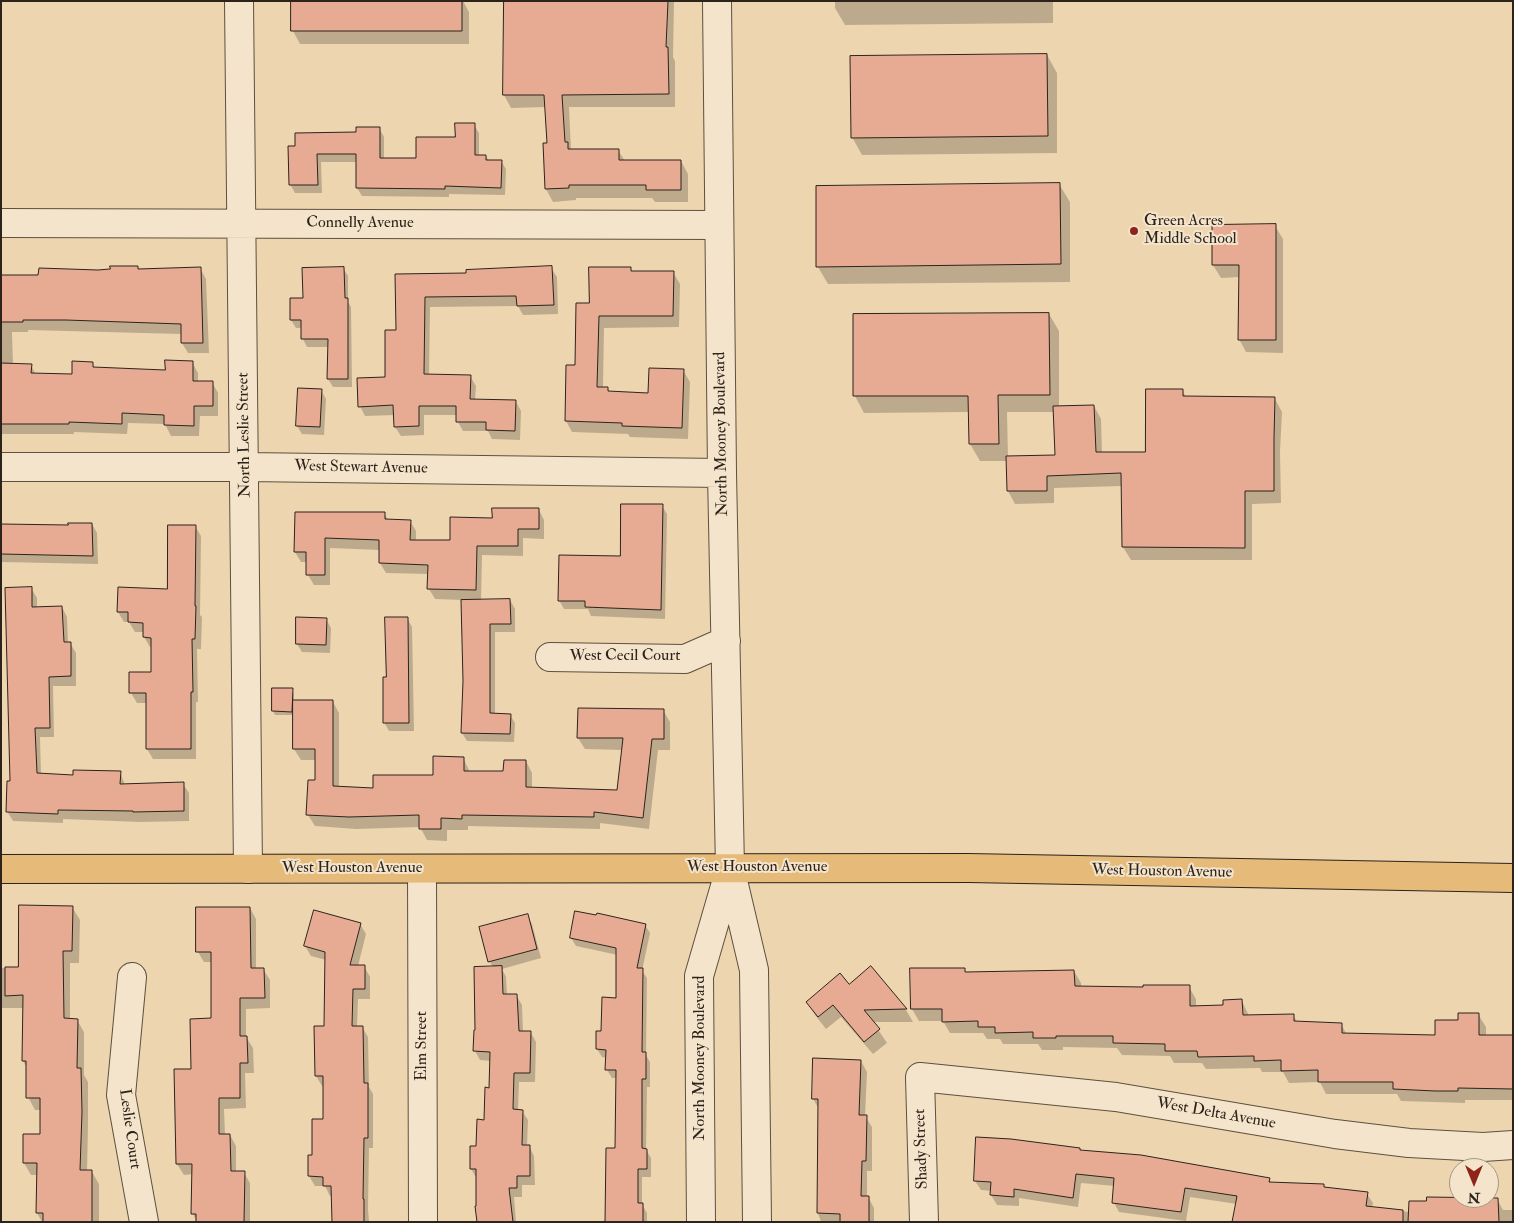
<!DOCTYPE html>
<html>
<head>
<meta charset="utf-8">
<style>
  body { margin:0 }
  #map { position:relative; width:1514px; height:1223px; overflow:hidden; background:#edd5af; font-family:"IM FELL Double Pica",serif }
  canvas { display:block }
  .frame { position:absolute; inset:0; border:2px solid #2d231b; pointer-events:none }
  .north { position:absolute; left:1449px; top:1158px; width:50px; height:50px; box-sizing:border-box; background:#f3e4cb; border:1px solid #a49785; border-radius:50%; rotate:180deg; font-size:14px; font-weight:700; line-height:20px; text-align:center; color:#2d231b }
  .north::after { content:''; display:block; margin:auto; width:18px; height:22px; background:#8f2418; clip-path:polygon(50% 0,100% 100%,50% 72%,0 100%) }
</style>
</head>
<body>
<div id="map">
<canvas width="1514" height="1223"></canvas>
<div class="frame"></div>
<div class="north">N</div>
</div>
<script>
const ctx = document.querySelector('canvas').getContext('2d');
ctx.lineJoin = 'round';
function fill(path, color) { ctx.fillStyle = color; ctx.fill(path, 'evenodd'); }
function strokePath(path, color, width, dash) { ctx.strokeStyle = color; ctx.lineWidth = width; ctx.lineCap = dash ? 'butt' : 'round'; ctx.setLineDash(dash || []); ctx.stroke(path); }
function label(font, color, halo, rows, align = 'center') {
  ctx.font = font + ' "IM FELL Double Pica",serif'; ctx.lineWidth = 4; ctx.setLineDash([]); ctx.textBaseline = 'middle'; ctx.strokeStyle = halo; ctx.fillStyle = color; for (const [text, x, y, turn = 0] of rows) {
    ctx.save(); ctx.translate(x, y); ctx.rotate((+turn || 0) * Math.PI / 180); ctx.textAlign = isNaN(turn) ? turn : align; if (halo) ctx.strokeText(text, 0, 0); ctx.fillText(text, 0, 0); ctx.restore();
  }
}
const shadow = new Path2D(`
  M 293,1 L 463,1 L 469,12 L 469,44 L 300,44 L 293,31 Z
  M 505,1 L 674,1 L 673,57 L 675,61 L 675,107 L 569,107 L 571,150 L 618,150 L 625,161 L 681,161 L 688,174 L 688,202 L 655,202 L 652,198 L 576,198 L 576,200 L 553,202 L 546,189 L 544,144 L 549,144 L 546,107 L 511,108 L 504,95 Z
  M 835,1 L 1053,1 L 1053,23 L 845,25 L 835,8 Z
  M 1047,55 L 1057,73 L 1057,153 L 862,155 L 852,137 Z
  M 474,125 L 479,133 L 479,156 L 486,156 L 489,161 L 501,161 L 506,169 L 505,195 L 449,194 L 449,197 L 362,196 L 357,188 L 357,162 L 321,162 L 322,193 L 295,193 L 290,184 L 296,147 L 379,128 L 384,137 L 384,159 L 417,159 L 456,139 Z
  M 1059,184 L 1070,202 L 1070,282 L 828,284 L 818,267 Z
  M 1275,226 L 1283,239 L 1283,353 L 1246,352 L 1239,339 L 1240,277 L 1221,278 L 1213,265 Z
  M 137,268 L 139,270 L 200,268 L 206,279 L 209,353 L 188,353 L 182,343 L 182,334 L 28,330 L 28,332 L 12,332 L 13,365 L 31,365 L 36,375 L 73,375 L 92,363 L 95,369 L 166,371 L 192,362 L 198,373 L 198,382 L 212,382 L 218,393 L 218,416 L 200,416 L 199,436 L 171,436 L 165,424 L 128,423 L 127,434 L 74,432 L 74,434 L 1,434 L 1,277 L 40,276 Z
  M 343,268 L 348,276 L 348,302 L 351,307 L 352,387 L 333,387 L 328,379 L 329,347 L 307,347 L 303,339 L 302,328 L 296,328 L 291,320 L 304,300 Z
  M 551,268 L 557,277 L 558,314 L 523,315 L 518,306 L 430,307 L 429,375 L 470,376 L 476,386 L 475,400 L 516,402 L 521,411 L 520,440 L 492,439 L 488,431 L 463,431 L 458,422 L 458,415 L 424,415 L 424,435 L 401,436 L 395,427 L 395,415 L 365,416 L 360,406 L 386,379 L 397,331 L 396,275 L 467,274 Z
  M 630,268 L 632,272 L 673,272 L 680,284 L 679,327 L 604,328 L 603,388 L 607,388 L 610,392 L 649,394 L 683,370 L 690,382 L 688,439 L 630,437 L 628,434 L 572,432 L 566,421 L 590,304 Z
  M 1049,314 L 1059,331 L 1059,407 L 1094,406 L 1101,419 L 1102,454 L 1146,453 L 1182,390 L 1186,397 L 1275,399 L 1282,412 L 1280,452 L 1281,503 L 1252,504 L 1252,560 L 1131,560 L 1123,547 L 1122,486 L 1054,488 L 1054,503 L 1015,504 L 1008,491 L 1008,461 L 980,461 L 970,444 L 969,412 L 864,413 L 855,396 L 854,315 ZM 1007,412 L 1055,412 L 1056,456 L 1008,457 Z
  M 321,390 L 326,399 L 324,435 L 302,434 L 297,426 Z
  M 662,506 L 667,514 L 665,619 L 591,616 L 588,609 L 564,609 L 559,600 L 622,557 Z
  M 539,510 L 544,520 L 544,539 L 523,538 L 523,556 L 482,555 L 481,601 L 510,600 L 515,609 L 515,632 L 495,632 L 495,714 L 510,715 L 515,723 L 514,742 L 467,741 L 462,733 L 464,681 L 463,600 L 435,599 L 429,589 L 429,574 L 386,573 L 380,563 L 380,550 L 330,548 L 330,585 L 314,585 L 308,575 L 308,562 L 301,562 L 295,552 L 296,514 L 384,513 L 388,520 L 410,521 L 416,531 L 416,541 L 451,542 L 493,519 Z
  M 92,524 L 97,533 L 98,564 L 1,562 L 1,525 L 70,526 Z
  M 195,526 L 201,536 L 200,615 L 202,617 L 201,649 L 197,649 L 198,702 L 196,702 L 196,759 L 153,759 L 147,749 L 147,703 L 137,703 L 131,693 L 152,673 L 152,647 L 150,647 L 144,637 L 144,632 L 135,632 L 129,622 L 124,622 L 118,612 L 168,590 Z
  M 31,588 L 37,598 L 37,608 L 62,607 L 67,617 L 68,643 L 70,643 L 76,653 L 76,686 L 53,686 L 54,737 L 40,737 L 41,775 L 74,776 L 120,772 L 125,785 L 183,784 L 189,793 L 189,821 L 140,822 L 63,819 L 63,823 L 13,821 L 7,811 Z
  M 407,618 L 412,627 L 414,731 L 389,731 L 384,722 L 388,678 Z
  M 326,619 L 331,628 L 330,653 L 302,652 L 297,644 Z
  M 292,690 L 294,694 L 294,701 L 333,702 L 339,713 L 339,787 L 374,789 L 434,776 L 463,758 L 470,772 L 505,772 L 526,761 L 532,773 L 532,788 L 618,791 L 623,750 L 585,749 L 578,738 L 663,710 L 670,722 L 670,750 L 658,750 L 649,829 L 600,823 L 600,829 L 468,826 L 468,830 L 447,830 L 447,841 L 427,840 L 420,827 L 356,829 L 315,826 L 308,815 L 316,781 L 316,760 L 301,760 L 294,749 L 295,715 L 275,715 L 273,711 Z
  M 72,907 L 80,920 L 79,963 L 70,963 L 70,1020 L 77,1020 L 84,1032 L 84,1075 L 88,1082 L 88,1126 L 87,1172 L 92,1172 L 99,1184 L 99,1222 L 42,1222 L 37,1213 L 38,1175 L 31,1175 L 24,1163 L 41,1135 L 41,1110 L 35,1110 L 28,1097 L 27,1068 L 23,1061 L 24,1008 L 1,1008 L 1,968 L 19,968 Z
  M 250,908 L 256,919 L 256,969 L 263,969 L 270,980 L 270,1008 L 246,1009 L 246,1037 L 253,1048 L 254,1073 L 245,1073 L 246,1108 L 224,1109 L 225,1135 L 230,1135 L 236,1146 L 236,1173 L 244,1173 L 250,1183 L 250,1222 L 197,1222 L 193,1214 L 193,1174 L 184,1175 L 177,1164 L 192,1070 L 213,1020 L 212,962 L 204,962 L 198,952 Z
  M 527,915 L 532,924 L 541,958 L 502,969 L 506,977 L 507,995 L 516,995 L 522,1005 L 523,1032 L 531,1033 L 536,1042 L 535,1082 L 519,1082 L 518,1111 L 522,1111 L 528,1120 L 527,1146 L 529,1146 L 534,1156 L 535,1185 L 522,1185 L 522,1197 L 514,1197 L 516,1222 L 478,1222 L 477,1179 L 471,1169 L 485,1121 L 490,1089 L 491,1061 L 480,1060 L 475,1051 L 493,967 L 490,962 L 480,928 Z
  M 360,924 L 366,934 L 358,966 L 364,966 L 370,977 L 370,999 L 358,999 L 357,1027 L 362,1027 L 368,1037 L 369,1087 L 373,1094 L 373,1148 L 369,1148 L 368,1209 L 369,1222 L 333,1222 L 332,1196 L 330,1196 L 325,1186 L 315,1186 L 309,1176 L 324,1120 L 324,1086 L 322,1086 L 316,1076 L 325,1027 L 326,960 L 311,956 L 305,946 Z
  M 645,925 L 650,933 L 642,971 L 647,978 L 646,1055 L 650,1062 L 650,1087 L 647,1087 L 646,1150 L 651,1158 L 651,1177 L 642,1177 L 642,1204 L 647,1213 L 647,1222 L 604,1222 L 604,1220 L 606,1220 L 617,1149 L 617,1078 L 612,1078 L 607,1070 L 607,1058 L 602,1057 L 597,1049 L 617,999 L 618,955 L 576,946 L 571,938 Z
  M 871,968 L 906,1010 L 913,1022 L 873,1022 L 887,1043 L 873,1054 L 841,1017 L 826,1029 L 815,1015 L 807,1002 L 849,986 Z
  M 964,969 L 966,974 L 1074,971 L 1081,983 L 1081,987 L 1144,988 L 1189,987 L 1196,999 L 1196,1007 L 1224,1007 L 1242,1001 L 1249,1016 L 1293,1015 L 1298,1023 L 1341,1024 L 1347,1035 L 1436,1036 L 1460,1021 L 1478,1014 L 1486,1027 L 1486,1036 L 1513,1036 L 1513,1100 L 1465,1100 L 1465,1103 L 1401,1101 L 1397,1094 L 1326,1094 L 1320,1082 L 1289,1083 L 1283,1072 L 1262,1072 L 1260,1068 L 1206,1069 L 1202,1063 L 1174,1063 L 1170,1056 L 1122,1055 L 1117,1048 L 1063,1047 L 1063,1050 L 1042,1050 L 1038,1044 L 1003,1044 L 1000,1039 L 987,1039 L 983,1033 L 950,1033 L 943,1021 L 919,1021 L 912,1009 Z
  M 861,1061 L 867,1072 L 865,1116 L 872,1127 L 872,1171 L 867,1171 L 867,1197 L 868,1197 L 874,1208 L 874,1222 L 821,1222 L 818,1213 L 819,1109 L 813,1099 Z
  M 1080,1151 L 1269,1179 L 1272,1184 L 1323,1186 L 1325,1188 L 1367,1194 L 1373,1203 L 1372,1208 L 1410,1212 L 1497,1199 L 1503,1210 L 1513,1210 L 1513,1222 L 1234,1222 L 1237,1204 L 1190,1197 L 1186,1221 L 1119,1212 L 1114,1203 L 1115,1186 L 1081,1183 L 1078,1207 L 1019,1198 L 1019,1206 L 997,1205 L 991,1195 L 992,1191 L 981,1190 L 975,1181 Z`);
const building = new Path2D(`
  M 291,1 L 462,1 L 462,31 L 291,31 Z
  M 504,1 L 668,1 L 666,47 L 668,47 L 669,94 L 562,95 L 565,142 L 568,142 L 568,149 L 619,149 L 619,160 L 681,160 L 681,190 L 646,190 L 646,185 L 569,185 L 569,188 L 545,189 L 543,143 L 547,143 L 544,95 L 503,95 Z
  M 1047,54 L 1048,136 L 851,138 L 850,56 Z
  M 455,123 L 475,123 L 475,155 L 486,155 L 486,160 L 502,160 L 501,188 L 445,186 L 445,189 L 356,188 L 356,154 L 317,154 L 318,185 L 289,185 L 288,146 L 295,146 L 295,133 L 356,132 L 356,127 L 380,127 L 380,158 L 416,158 L 416,137 L 455,137 Z
  M 1060,183 L 1061,264 L 816,267 L 816,186 Z
  M 1276,224 L 1276,340 L 1238,340 L 1239,265 L 1212,265 L 1212,225 Z
  M 110,266 L 138,266 L 138,269 L 201,267 L 203,343 L 181,343 L 181,324 L 66,320 L 23,320 L 23,322 L 1,322 L 1,275 L 38,275 L 39,268 L 98,270 L 110,269 Z
  M 552,266 L 554,305 L 517,306 L 516,296 L 425,297 L 424,374 L 471,375 L 470,399 L 516,400 L 515,431 L 486,430 L 486,422 L 456,422 L 456,406 L 419,406 L 419,426 L 394,427 L 393,405 L 358,407 L 357,378 L 385,377 L 385,330 L 396,330 L 395,274 L 466,273 L 466,270 Z
  M 344,267 L 345,298 L 348,298 L 348,379 L 327,379 L 328,339 L 301,339 L 301,320 L 290,320 L 290,298 L 303,298 L 302,268 Z
  M 589,267 L 631,267 L 631,271 L 674,271 L 673,316 L 599,316 L 597,387 L 608,387 L 608,391 L 648,393 L 649,368 L 684,369 L 682,428 L 622,426 L 622,423 L 565,421 L 566,365 L 575,365 L 576,303 L 589,303 Z
  M 1049,313 L 1050,395 L 998,395 L 999,444 L 969,444 L 968,396 L 853,396 L 853,314 Z
  M 165,360 L 193,361 L 193,381 L 213,381 L 213,406 L 194,406 L 194,426 L 164,425 L 164,415 L 122,413 L 122,424 L 69,422 L 69,424 L 1,424 L 1,363 L 32,364 L 31,373 L 72,374 L 72,361 L 93,362 L 93,367 L 165,370 Z
  M 298,388 L 322,389 L 320,427 L 296,426 Z
  M 1146,389 L 1183,389 L 1183,396 L 1275,397 L 1274,438 L 1274,491 L 1245,491 L 1245,548 L 1122,547 L 1121,473 L 1047,476 L 1047,491 L 1007,491 L 1006,456 L 1055,455 L 1053,406 L 1094,405 L 1096,452 L 1145,452 Z
  M 621,504 L 663,504 L 661,610 L 585,607 L 585,601 L 558,601 L 559,555 L 620,556 Z
  M 492,508 L 539,508 L 539,529 L 518,529 L 518,546 L 477,546 L 476,590 L 427,589 L 428,565 L 379,563 L 379,540 L 325,538 L 325,575 L 306,575 L 306,552 L 294,552 L 295,512 L 385,512 L 385,519 L 411,520 L 410,540 L 450,540 L 450,517 L 492,518 Z
  M 68,523 L 92,523 L 93,556 L 1,554 L 1,524 L 68,525 Z
  M 168,525 L 196,525 L 195,606 L 196,606 L 195,639 L 192,639 L 193,692 L 191,692 L 191,749 L 146,749 L 146,693 L 129,693 L 129,672 L 151,672 L 151,638 L 143,637 L 143,623 L 128,622 L 128,612 L 117,612 L 118,587 L 167,589 Z
  M 32,587 L 32,607 L 62,606 L 64,642 L 71,642 L 71,676 L 49,677 L 50,728 L 35,728 L 37,773 L 73,775 L 73,770 L 121,771 L 120,784 L 184,782 L 184,811 L 133,812 L 133,811 L 58,810 L 58,814 L 6,812 L 7,781 L 10,781 L 5,588 Z
  M 510,599 L 511,624 L 490,624 L 490,713 L 511,714 L 510,734 L 461,733 L 463,681 L 461,600 Z
  M 296,617 L 327,618 L 326,645 L 296,644 Z
  M 385,617 L 408,617 L 409,723 L 383,723 L 383,677 L 386,677 Z
  M 272,688 L 293,688 L 292,712 L 272,711 Z
  M 293,700 L 333,700 L 333,786 L 373,788 L 373,775 L 433,775 L 433,756 L 464,757 L 464,771 L 503,771 L 504,760 L 526,760 L 526,787 L 617,790 L 623,738 L 577,738 L 578,708 L 664,709 L 664,739 L 652,739 L 643,818 L 594,812 L 594,817 L 462,815 L 462,819 L 441,818 L 441,829 L 419,829 L 419,815 L 349,817 L 306,815 L 308,780 L 315,780 L 315,749 L 293,749 Z
  M 19,905 L 73,906 L 72,951 L 63,951 L 64,1018 L 78,1019 L 77,1068 L 81,1068 L 82,1112 L 80,1170 L 92,1170 L 92,1222 L 43,1222 L 43,1213 L 36,1213 L 37,1163 L 23,1163 L 23,1134 L 40,1134 L 40,1098 L 26,1098 L 26,1061 L 22,1061 L 23,995 L 5,996 L 5,967 L 18,967 Z
  M 196,907 L 250,907 L 251,968 L 264,968 L 265,998 L 240,998 L 240,1036 L 247,1036 L 248,1063 L 240,1063 L 240,1098 L 219,1098 L 219,1134 L 230,1134 L 231,1171 L 245,1171 L 244,1222 L 196,1222 L 196,1214 L 191,1214 L 192,1164 L 176,1164 L 174,1069 L 191,1069 L 190,1019 L 211,1018 L 211,952 L 196,952 Z
  M 314,910 L 361,923 L 350,965 L 365,965 L 365,989 L 353,989 L 352,1026 L 363,1026 L 364,1083 L 368,1083 L 368,1138 L 364,1138 L 363,1199 L 364,1199 L 364,1222 L 332,1222 L 331,1186 L 323,1186 L 323,1177 L 308,1176 L 308,1155 L 312,1155 L 312,1119 L 323,1119 L 323,1076 L 315,1076 L 314,1026 L 324,1026 L 325,952 L 304,946 Z
  M 575,911 L 596,915 L 597,913 L 646,924 L 637,968 L 643,968 L 642,1052 L 646,1052 L 646,1079 L 642,1079 L 642,1148 L 647,1149 L 647,1169 L 638,1169 L 638,1203 L 643,1203 L 643,1222 L 605,1222 L 606,1148 L 615,1148 L 616,1070 L 605,1070 L 606,1050 L 596,1049 L 596,1031 L 601,1031 L 602,997 L 616,998 L 616,948 L 570,938 Z
  M 528,914 L 537,949 L 488,962 L 479,927 Z
  M 502,966 L 503,994 L 517,994 L 519,1031 L 531,1031 L 530,1073 L 514,1073 L 513,1109 L 523,1110 L 522,1145 L 530,1145 L 530,1176 L 517,1176 L 517,1188 L 509,1188 L 513,1222 L 477,1222 L 475,1206 L 476,1206 L 476,1169 L 470,1169 L 470,1146 L 476,1146 L 477,1119 L 484,1120 L 485,1087 L 489,1088 L 490,1052 L 473,1051 L 474,1030 L 475,1030 L 474,967 Z
  M 871,966 L 907,1009 L 864,1010 L 880,1029 L 864,1042 L 833,1005 L 818,1017 L 806,1002 L 840,973 L 849,984 Z
  M 910,968 L 965,968 L 965,972 L 1074,970 L 1075,986 L 1143,987 L 1143,985 L 1190,985 L 1190,1006 L 1223,1005 L 1223,1000 L 1242,999 L 1243,1015 L 1294,1014 L 1294,1021 L 1342,1023 L 1342,1033 L 1435,1035 L 1435,1020 L 1458,1020 L 1458,1013 L 1479,1013 L 1479,1035 L 1513,1035 L 1513,1089 L 1458,1088 L 1458,1091 L 1435,1091 L 1393,1089 L 1393,1082 L 1318,1082 L 1318,1070 L 1281,1071 L 1281,1060 L 1254,1061 L 1254,1056 L 1198,1057 L 1197,1051 L 1165,1051 L 1165,1044 L 1113,1043 L 1113,1036 L 1056,1036 L 1056,1038 L 1033,1038 L 1033,1032 L 995,1033 L 995,1027 L 978,1027 L 978,1021 L 942,1022 L 942,1009 L 911,1009 Z
  M 813,1058 L 861,1060 L 859,1115 L 867,1115 L 866,1161 L 862,1161 L 861,1196 L 869,1196 L 869,1222 L 840,1222 L 840,1214 L 817,1213 L 818,1099 L 812,1099 Z
  M 976,1137 L 1011,1139 L 1080,1148 L 1080,1150 L 1141,1155 L 1270,1178 L 1269,1182 L 1324,1184 L 1324,1187 L 1368,1192 L 1366,1206 L 1403,1210 L 1403,1222 L 1232,1222 L 1237,1196 L 1185,1188 L 1181,1212 L 1112,1203 L 1114,1178 L 1076,1174 L 1073,1198 L 1014,1189 L 1014,1197 L 990,1195 L 991,1182 L 974,1181 Z
  M 1427,1197 L 1498,1198 L 1499,1222 L 1408,1222 L 1409,1201 L 1426,1201 Z`);
const minor = new Path2D(`
  M 239,1 L 248,869
  M 717,1 L 722,473 L 730,868 L 754,970 L 757,1222
  M 1,223 L 719,225
  M 1,467 L 245,467 L 722,473
  M 550,657 L 685,659 L 726,641
  M 422,869 L 423,1222
  M 132,977 L 121,1095 L 144,1222
  M 701,1222 L 699,976 L 730,869
  M 924,1222 L 920,1077 L 1116,1097 L 1335,1134 L 1409,1143 L 1483,1147 L 1513,1145`);
const major = new Path2D(`
  M 1,869 L 968,868 L 1513,878`);
const markers = [
  [1134,231,5,"#8f2418"]
];
const poiNames = [
  ["Green Acres",1144,222],
  ["Middle School",1144,240]
];
const streetNames = [
  ["Connelly Avenue",360,224],
  ["North Mooney Boulevard",722,434,-91],
  ["North Leslie Street",245,435,-91],
  ["West Stewart Avenue",361,468,1],
  ["West Cecil Court",625,657],
  ["West Houston Avenue",757,868],
  ["West Houston Avenue",352,869],
  ["West Houston Avenue",1162,872,1],
  ["Elm Street",423,1046,-90],
  ["North Mooney Boulevard",701,1058,-90],
  ["West Delta Avenue",1216,1114,10],
  ["Leslie Court",129,1129,82],
  ["Shady Street",922,1149,-92]
];
fill(shadow, '#0003');
fill(building, '#e7ab94');
strokePath(building, '#2d231b', 1);
strokePath(minor, '#5d5040', 30);
strokePath(major, '#2d231b', 30);
strokePath(minor, '#f3e4cb', 28);
strokePath(major, '#e6ba78', 28);
for (const [x, y, r, color] of markers) { const dot = new Path2D(); dot.arc(x, y, r, 0, 2 * Math.PI); ctx.fillStyle = color; ctx.fill(dot); strokePath(dot, '#f3e4cb', 2); }
label('16px', '#2d231b', '#f3e4cb', poiNames, 'left');
label('16px', '#2d231b', '#f3e4cb', streetNames);
</script>
</body>
</html>
